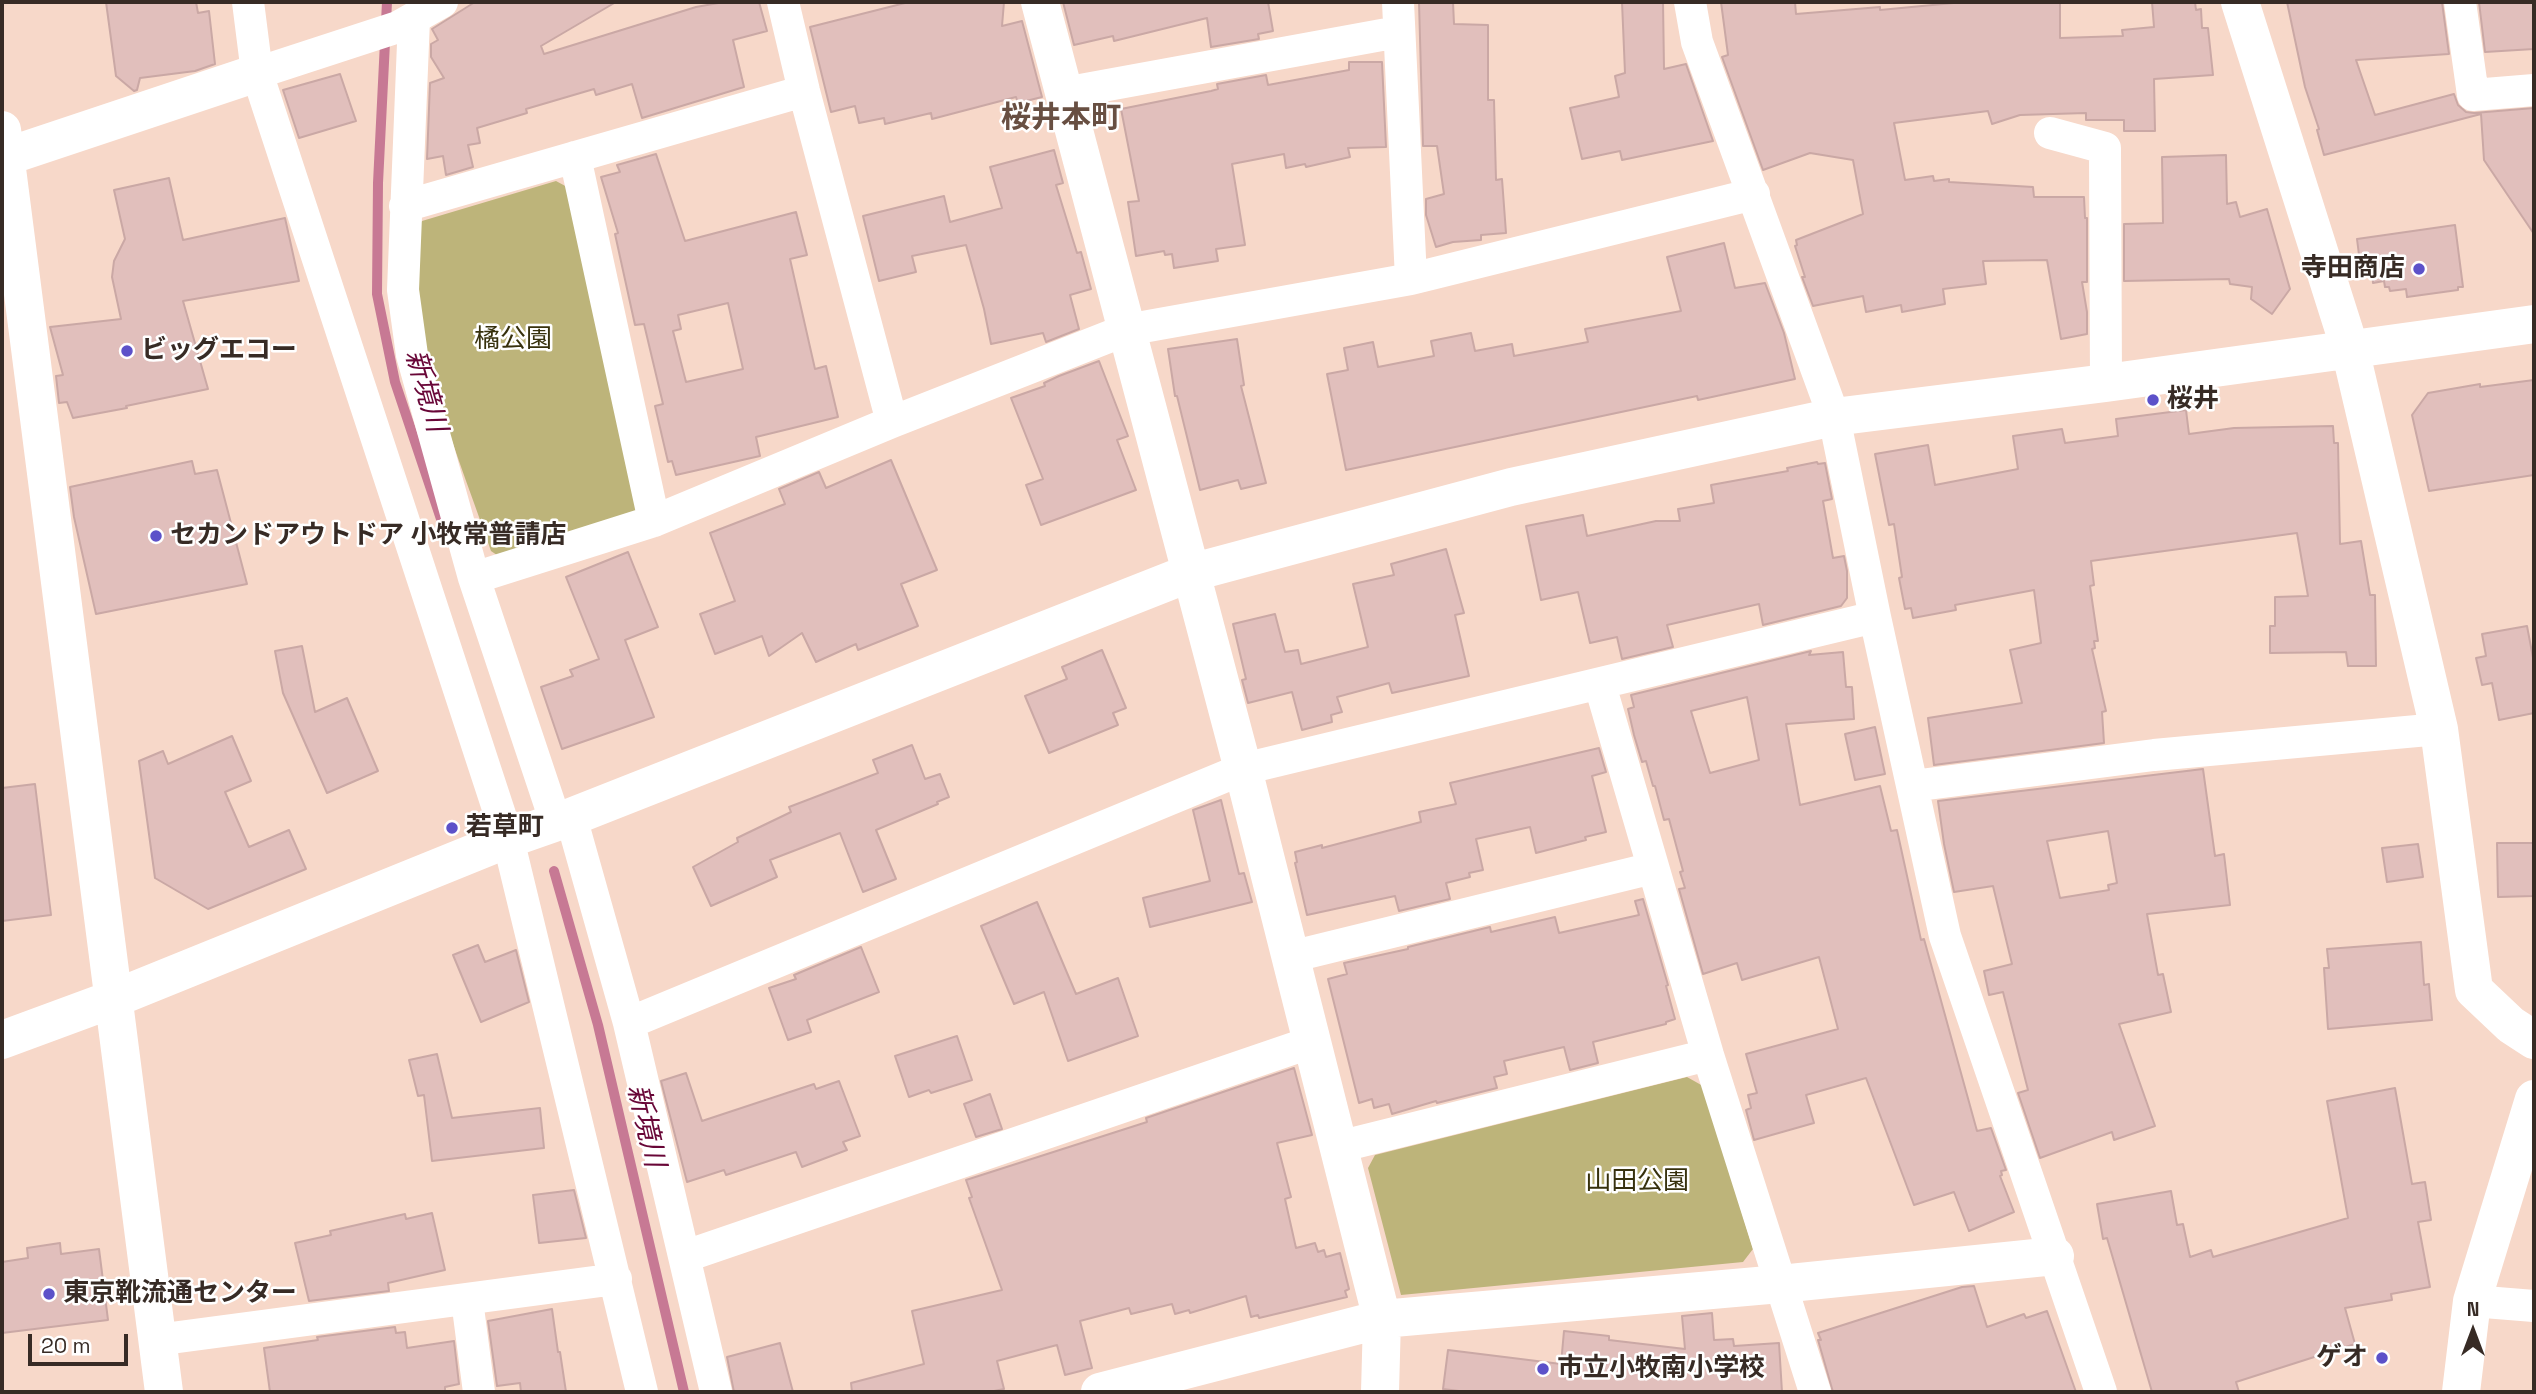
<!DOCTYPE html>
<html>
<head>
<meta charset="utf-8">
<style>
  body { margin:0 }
  #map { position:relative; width:2536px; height:1394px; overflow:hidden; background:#f7d8c9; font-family:"Space Grotesk",sans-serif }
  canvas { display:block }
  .frame { position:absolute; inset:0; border:4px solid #372b25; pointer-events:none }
  .north { position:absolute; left:2438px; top:1296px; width:70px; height:70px; -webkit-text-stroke:5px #fff; paint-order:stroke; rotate:0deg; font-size:19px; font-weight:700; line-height:28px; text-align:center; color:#372b25 }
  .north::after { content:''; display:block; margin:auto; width:24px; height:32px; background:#372b25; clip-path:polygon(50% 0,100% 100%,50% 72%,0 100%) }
  .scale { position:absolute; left:28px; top:1334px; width:100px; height:32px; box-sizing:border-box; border:4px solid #372b25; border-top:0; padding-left:9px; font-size:21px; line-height:24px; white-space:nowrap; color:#372b25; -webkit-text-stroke:5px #fff; paint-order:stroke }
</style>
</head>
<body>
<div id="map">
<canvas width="2536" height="1394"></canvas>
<div class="frame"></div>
<div class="north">N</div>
<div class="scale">20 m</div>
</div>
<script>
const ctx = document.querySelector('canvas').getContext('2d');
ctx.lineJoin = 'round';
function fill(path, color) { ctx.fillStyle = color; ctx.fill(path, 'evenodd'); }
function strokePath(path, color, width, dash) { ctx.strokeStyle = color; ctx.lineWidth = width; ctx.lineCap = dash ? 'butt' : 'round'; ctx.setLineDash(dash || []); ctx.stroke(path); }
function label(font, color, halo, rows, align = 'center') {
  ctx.font = font + ' "Space Grotesk","Noto Sans JP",sans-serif'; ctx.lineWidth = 5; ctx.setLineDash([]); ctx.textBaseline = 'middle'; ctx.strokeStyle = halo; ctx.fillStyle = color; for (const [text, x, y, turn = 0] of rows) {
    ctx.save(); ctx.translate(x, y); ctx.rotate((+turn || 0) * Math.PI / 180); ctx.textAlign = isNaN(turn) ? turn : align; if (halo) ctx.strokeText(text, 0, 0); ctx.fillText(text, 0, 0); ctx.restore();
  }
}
const green = new Path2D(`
  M 556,181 L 569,188 L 638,510 L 507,562 L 491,551 C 460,459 413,354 415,256 C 415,242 413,232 422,221 Z
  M 1687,1077 L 1703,1086 L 1753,1249 L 1743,1262 L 1401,1295 L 1368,1168 L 1375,1155 Z`);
const stream = new Path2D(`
  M 387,2 L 378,183 L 377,294 L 395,382 L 448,540
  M 554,871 L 598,1025 L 684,1392`);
const building = new Path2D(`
  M 106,2 L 196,2 L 198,13 L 209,11 L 215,64 L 195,71 L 140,78 L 137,90 L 134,91 L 116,76 Z
  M 475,2 L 616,2 L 541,46 L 544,54 L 696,7 L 724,2 L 759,2 L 767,31 L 733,40 L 744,87 L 642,118 L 632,84 L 596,95 L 594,89 L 526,109 L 527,113 L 477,128 L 480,143 L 468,145 L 473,167 L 446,175 L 443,156 L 427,159 L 430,83 L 444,78 L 431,57 L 431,44 L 438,40 L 432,29 Z
  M 909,2 L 1004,2 L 1002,26 L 1022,21 L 1042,97 L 1018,103 L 1016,97 L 932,119 L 931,113 L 885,124 L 884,118 L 859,123 L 855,106 L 831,112 L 810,27 Z
  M 1063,2 L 1268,2 L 1273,31 L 1258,34 L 1259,39 L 1211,47 L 1207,18 L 1114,41 L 1113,36 L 1074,45 Z
  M 1419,2 L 1453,2 L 1454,24 L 1488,25 L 1488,100 L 1494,100 L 1496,180 L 1502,179 L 1506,233 L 1481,235 L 1481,240 L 1453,242 L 1436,247 L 1426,215 L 1426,199 L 1444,194 L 1437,146 L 1423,146 Z
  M 1622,2 L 1663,2 L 1664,69 L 1686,64 L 1713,141 L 1622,160 L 1620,151 L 1582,159 L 1570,108 L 1619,97 L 1615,76 L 1625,73 Z
  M 1721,2 L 1795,2 L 1796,14 L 1880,7 L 1880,10 L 1964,2 L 2060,2 L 2060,38 L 2123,36 L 2122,30 L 2154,27 L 2152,2 L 2195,2 L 2196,10 L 2201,9 L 2202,28 L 2208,28 L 2213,75 L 2154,79 L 2155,131 L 2124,131 L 2124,120 L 2086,120 L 2086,113 L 2020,115 L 1992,124 L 1988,111 L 1894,123 L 1905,180 L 1933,176 L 1934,181 L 1949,179 L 1949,182 L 2033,187 L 2034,197 L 2084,197 L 2085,218 L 2087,218 L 2087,282 L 2082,282 L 2087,312 L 2087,334 L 2061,339 L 2047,260 L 1983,261 L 1986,284 L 1943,289 L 1945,304 L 1902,312 L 1901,305 L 1866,312 L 1863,296 L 1813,306 L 1802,277 L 1805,277 L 1795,246 L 1797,245 L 1796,240 L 1863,214 L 1853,160 L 1810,153 L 1763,170 L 1722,57 L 1728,55 Z
  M 2287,2 L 2442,2 L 2449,54 L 2356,60 L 2375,115 L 2454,94 L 2458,105 L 2466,112 L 2474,113 L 2534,108 L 2534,234 L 2484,160 L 2481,114 L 2324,155 L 2317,130 L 2319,129 L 2305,87 Z
  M 2479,2 L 2534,2 L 2534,49 L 2485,52 Z
  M 1349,62 L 1382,62 L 1386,147 L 1348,148 L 1350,157 L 1306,167 L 1305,164 L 1286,168 L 1284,154 L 1232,164 L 1245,245 L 1216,249 L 1218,261 L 1174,268 L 1172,254 L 1165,255 L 1164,251 L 1136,256 L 1128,202 L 1139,201 L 1121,109 L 1211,91 L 1218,89 L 1217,84 L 1266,75 L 1268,85 L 1349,70 Z
  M 340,74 L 356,121 L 299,138 L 283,90 Z
  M 1054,150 L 1063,183 L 1056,185 L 1077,253 L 1081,252 L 1091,289 L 1070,295 L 1079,329 L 1046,342 L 1043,333 L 991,344 L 984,309 L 966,245 L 912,256 L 916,272 L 879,281 L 863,216 L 944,196 L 950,222 L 1002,208 L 990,167 Z
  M 656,154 L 685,241 L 796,212 L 807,255 L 790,259 L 815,369 L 826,366 L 838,417 L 756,437 L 760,456 L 676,475 L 672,461 L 668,462 L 655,406 L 663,404 L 644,324 L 635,325 L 615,234 L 618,233 L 601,177 L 620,172 L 617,165 ZM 728,303 L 743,369 L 686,382 L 673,331 L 681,329 L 678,315 Z
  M 2226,155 L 2227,204 L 2236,202 L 2240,217 L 2267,209 L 2290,289 L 2272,314 L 2251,299 L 2252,287 L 2230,284 L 2229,279 L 2124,281 L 2124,224 L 2163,223 L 2162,157 Z
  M 169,178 L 183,240 L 285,218 L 299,281 L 183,301 L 208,389 L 126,406 L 127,408 L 73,418 L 67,402 L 59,403 L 56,376 L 63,375 L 50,327 L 121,319 L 112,277 L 114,261 L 125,239 L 114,190 Z
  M 2455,225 L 2463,287 L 2458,287 L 2458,290 L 2407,297 L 2406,289 L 2390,291 L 2389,287 L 2385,287 L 2384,281 L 2373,283 L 2372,270 L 2361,271 L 2357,239 Z
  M 1724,243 L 1735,288 L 1765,283 L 1784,333 L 1795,379 L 1698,400 L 1697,396 L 1346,470 L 1327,374 L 1348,370 L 1344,348 L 1373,342 L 1378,367 L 1434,356 L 1431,341 L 1471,333 L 1475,351 L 1512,344 L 1514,356 L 1588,342 L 1585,329 L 1681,311 L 1667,257 Z
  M 1237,339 L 1244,385 L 1241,386 L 1266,483 L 1241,489 L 1238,480 L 1200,490 L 1177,396 L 1175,396 L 1168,349 Z
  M 1099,361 L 1128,436 L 1117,440 L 1136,490 L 1041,525 L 1026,485 L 1043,479 L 1011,398 L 1045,386 L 1044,383 L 1059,376 Z
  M 2534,380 L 2534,475 L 2429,491 L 2412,415 L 2428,393 L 2480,384 L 2480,387 Z
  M 2186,410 L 2189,434 L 2234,428 L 2333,426 L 2334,443 L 2338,443 L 2340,544 L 2361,541 L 2370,595 L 2375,595 L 2376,666 L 2348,666 L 2346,652 L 2270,653 L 2270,626 L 2275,626 L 2275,597 L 2308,596 L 2297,533 L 2091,561 L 2094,585 L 2090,586 L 2098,641 L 2094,641 L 2095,648 L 2092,649 L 2106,711 L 2102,712 L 2104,743 L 1934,765 L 1928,718 L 2022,703 L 2010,650 L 2041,643 L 2034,590 L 1955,605 L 1956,610 L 1913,618 L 1911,608 L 1905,609 L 1899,578 L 1902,577 L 1894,524 L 1889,525 L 1875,454 L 1928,445 L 1935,485 L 2018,469 L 2013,436 L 2062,429 L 2065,443 L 2118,436 L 2116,419 Z
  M 891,460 L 937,570 L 901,584 L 918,626 L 858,650 L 856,644 L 816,662 L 802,633 L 769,656 L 762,636 L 715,654 L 700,614 L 735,601 L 710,533 L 785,504 L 779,489 L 819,472 L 826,488 Z
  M 192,461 L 195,474 L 217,470 L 247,584 L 96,614 L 74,517 L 70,487 Z
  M 1817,462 L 1818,464 L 1825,463 L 1832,499 L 1823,501 L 1833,558 L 1844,556 L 1847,571 L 1847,598 L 1841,606 L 1763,625 L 1759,604 L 1667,625 L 1673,647 L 1622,659 L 1617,637 L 1590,643 L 1578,592 L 1541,600 L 1526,526 L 1583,515 L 1587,536 L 1656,521 L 1680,521 L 1678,509 L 1714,503 L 1711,485 L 1788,471 L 1787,468 Z
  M 1446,549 L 1464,613 L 1455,615 L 1469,676 L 1392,693 L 1389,683 L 1337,697 L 1342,712 L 1331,715 L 1332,722 L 1302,730 L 1292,692 L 1248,703 L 1242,680 L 1246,679 L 1233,624 L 1275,614 L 1285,652 L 1298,650 L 1301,664 L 1368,647 L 1353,584 L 1394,575 L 1391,564 Z
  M 628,552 L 658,627 L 625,640 L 654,717 L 562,749 L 541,687 L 573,676 L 570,670 L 599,659 L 566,577 Z
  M 2527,626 L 2534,663 L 2534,713 L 2499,720 L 2492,683 L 2482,685 L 2476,658 L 2486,656 L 2482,634 Z
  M 302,646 L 315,712 L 347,698 L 378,771 L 327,793 L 283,693 L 275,651 Z
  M 1102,650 L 1126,708 L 1113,713 L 1118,725 L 1049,753 L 1025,696 L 1067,679 L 1062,667 Z
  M 1811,651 L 1809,655 L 1843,652 L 1846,687 L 1852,687 L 1854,719 L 1786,724 L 1800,805 L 1880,786 L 1891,831 L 1897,830 L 1921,940 L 1924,939 L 1977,1131 L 1991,1128 L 2006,1170 L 2001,1171 L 2002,1175 L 2000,1176 L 2014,1212 L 1969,1231 L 1954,1192 L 1914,1205 L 1866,1078 L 1806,1095 L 1814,1123 L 1754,1140 L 1746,1110 L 1751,1108 L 1748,1095 L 1757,1093 L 1746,1054 L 1838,1029 L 1819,957 L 1742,980 L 1737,963 L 1703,974 L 1679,889 L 1685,888 L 1680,872 L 1683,871 L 1669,819 L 1664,820 L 1655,786 L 1653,786 L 1646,761 L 1642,762 L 1634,735 L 1628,709 L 1634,707 L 1631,695 ZM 1747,697 L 1759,760 L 1710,773 L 1691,711 Z
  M 1875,727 L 1885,774 L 1855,780 L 1845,734 Z
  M 232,736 L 251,781 L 225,792 L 249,847 L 289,830 L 306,869 L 208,909 L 155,878 L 139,761 L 163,751 L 168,764 Z
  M 912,745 L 925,779 L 940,774 L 949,797 L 937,802 L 938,804 L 876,830 L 896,879 L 863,892 L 840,833 L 770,860 L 777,877 L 711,906 L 693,867 L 738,842 L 737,838 L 791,812 L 789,807 L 878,773 L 873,760 Z
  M 1599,748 L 1606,772 L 1592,776 L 1606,832 L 1585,837 L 1586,840 L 1536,853 L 1530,827 L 1476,839 L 1483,870 L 1469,873 L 1470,877 L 1446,883 L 1450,899 L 1399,911 L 1395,896 L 1307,915 L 1295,863 L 1297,862 L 1295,852 L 1322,845 L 1322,848 L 1421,822 L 1419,812 L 1456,804 L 1450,783 Z
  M 2203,769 L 2215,856 L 2224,854 L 2230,905 L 2147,914 L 2158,975 L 2163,974 L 2171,1012 L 2119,1024 L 2155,1126 L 2114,1140 L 2112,1132 L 2040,1158 L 2018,1093 L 2028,1090 L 2003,992 L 1989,995 L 1984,971 L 2012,964 L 1993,886 L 1954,892 L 1944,844 L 1938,801 ZM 2108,831 L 2117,883 L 2108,885 L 2109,890 L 2060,898 L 2047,841 Z
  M 35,784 L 51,915 L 2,921 L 2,788 Z
  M 1221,800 L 1239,874 L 1244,873 L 1252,902 L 1150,927 L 1143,898 L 1210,881 L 1193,810 Z
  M 2497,843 L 2534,843 L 2534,896 L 2498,897 Z
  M 2418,844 L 2423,877 L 2387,882 L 2382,848 Z
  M 1643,899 L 1668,985 L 1666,986 L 1675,1019 L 1666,1022 L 1666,1024 L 1593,1042 L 1598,1063 L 1570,1070 L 1564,1047 L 1504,1061 L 1507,1074 L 1494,1077 L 1497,1088 L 1437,1103 L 1436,1101 L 1392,1114 L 1389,1104 L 1374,1108 L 1372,1099 L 1359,1103 L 1328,979 L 1347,974 L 1344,963 L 1408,949 L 1408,947 L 1490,927 L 1491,932 L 1555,917 L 1559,933 L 1639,915 L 1635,901 Z
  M 1037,902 L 1076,994 L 1118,978 L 1138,1036 L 1068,1061 L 1044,992 L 1014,1004 L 981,926 Z
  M 2421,942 L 2424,985 L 2429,984 L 2432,1020 L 2328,1029 L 2324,968 L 2329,968 L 2327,949 Z
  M 478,945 L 485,962 L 516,950 L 529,1002 L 481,1022 L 453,955 Z
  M 861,947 L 879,992 L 807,1020 L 811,1032 L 788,1040 L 769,988 L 796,979 L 794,975 Z
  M 957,1036 L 972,1080 L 931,1093 L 929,1090 L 909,1097 L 895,1056 Z
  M 437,1054 L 452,1118 L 540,1108 L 544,1148 L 432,1161 L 424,1095 L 418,1096 L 409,1060 Z
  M 1294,1068 L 1312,1135 L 1277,1143 L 1291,1197 L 1285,1199 L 1296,1248 L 1315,1243 L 1318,1252 L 1324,1250 L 1326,1257 L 1340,1253 L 1349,1289 L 1345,1291 L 1347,1297 L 1259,1318 L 1258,1315 L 1251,1317 L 1246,1296 L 1190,1313 L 1189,1310 L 1175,1314 L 1172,1304 L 1131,1314 L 1129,1308 L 1080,1321 L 1092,1368 L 1065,1375 L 1057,1345 L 997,1361 L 1004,1389 L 989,1392 L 852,1392 L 851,1383 L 924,1364 L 912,1311 L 1002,1290 L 969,1198 L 972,1197 L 966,1180 L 1147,1122 L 1146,1118 Z
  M 686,1073 L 702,1121 L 814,1084 L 816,1089 L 839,1081 L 860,1136 L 843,1142 L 847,1150 L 802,1167 L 796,1152 L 726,1175 L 724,1170 L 687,1182 L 661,1081 Z
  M 2395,1088 L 2412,1184 L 2425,1182 L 2431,1220 L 2418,1222 L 2430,1287 L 2391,1294 L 2392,1300 L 2345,1308 L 2355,1344 L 2236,1382 L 2239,1392 L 2152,1392 L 2107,1238 L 2103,1239 L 2097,1204 L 2171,1191 L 2177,1225 L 2183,1224 L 2190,1257 L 2211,1250 L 2213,1257 L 2348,1218 L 2327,1101 Z
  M 990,1094 L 1002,1129 L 976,1137 L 964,1104 Z
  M 574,1190 L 586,1238 L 539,1243 L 533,1195 Z
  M 432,1213 L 445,1270 L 388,1283 L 389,1291 L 309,1301 L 295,1243 L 331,1235 L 330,1231 L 405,1214 L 406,1219 Z
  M 60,1243 L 61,1254 L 99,1249 L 108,1320 L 2,1333 L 2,1262 L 28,1258 L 27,1248 Z
  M 1974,1286 L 1987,1327 L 2024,1314 L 2026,1318 L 2047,1311 L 2076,1392 L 1833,1392 L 1818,1340 L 1821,1340 L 1818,1333 L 1962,1287 Z
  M 552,1309 L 558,1352 L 560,1352 L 566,1392 L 521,1392 L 520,1383 L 497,1386 L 488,1321 Z
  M 1712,1313 L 1714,1340 L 1733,1339 L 1734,1346 L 1779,1343 L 1782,1392 L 1467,1392 L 1443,1389 L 1448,1350 L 1561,1364 L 1564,1331 L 1609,1336 L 1609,1340 L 1685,1349 L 1682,1316 Z
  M 395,1327 L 396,1333 L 405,1332 L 407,1348 L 454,1341 L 459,1384 L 445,1387 L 445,1392 L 270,1392 L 264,1348 L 318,1340 L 317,1337 Z
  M 780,1343 L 793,1392 L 734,1392 L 727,1357 Z`);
const street = new Path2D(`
  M 248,2 L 257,73 L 508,839 L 642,1392
  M 783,2 L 804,91 L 892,422
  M 1398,2 L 1411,279
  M 1690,2 L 1697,42 L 1834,417 L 1875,617 L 1945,936 L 2101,1392
  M 2460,2 L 2473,95 L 2534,90
  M 414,19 L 403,290 L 412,355 L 474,578 L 556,823
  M 257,73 L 398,27 L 442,2
  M 1064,93 L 1398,32
  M 2050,133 L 2105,148 L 2106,383
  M 575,157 L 654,521
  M 405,206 L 804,91
  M 474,578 L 654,521 L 892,422 L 1126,330 L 1411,279 L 1754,194
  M 1600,685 L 1708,1055 L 1815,1392
  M 1912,786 L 2154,755 L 2439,729
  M 571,817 L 629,1023 L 716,1392
  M 1290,957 L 1653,868
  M 629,1023 L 1243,769 L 1875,617
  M 1338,1147 L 1708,1055
  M 686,1256 L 1312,1042
  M 467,1300 L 479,1392
  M 2472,1301 L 2534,1306
  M 156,1340 L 616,1279`);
const secondary = new Path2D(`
  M 1040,2 L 1243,769 L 1382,1319 L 1380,1392
  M 2240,2 L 2350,349 L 2439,729 L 2474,990 L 2511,1025 L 2534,1040
  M 2,130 L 164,1392
  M 2,158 L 257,73
  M 2,1040 L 113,999 L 508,839 L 571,817 L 1190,573 L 1511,487 L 1834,417 L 2106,383 L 2534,324
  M 1100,1392 L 1382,1319 L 1780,1284 L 2055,1256
  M 2461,1392 L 2472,1301 L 2534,1099`);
const markers = [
  [2419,269,7,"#5c51c9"],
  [127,351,7,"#5c51c9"],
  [2153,400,7,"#5c51c9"],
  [156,536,7,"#5c51c9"],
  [452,828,7,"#5c51c9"],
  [49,1294,7,"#5c51c9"],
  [2382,1358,7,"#5c51c9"],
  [1543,1369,7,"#5c51c9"]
];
const poiNames = [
  ["寺田商店",2405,269,"right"],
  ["ビッグエコー",141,351],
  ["桜井",2167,400],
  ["セカンドアウトドア 小牧常普請店",170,536],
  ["若草町",466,828],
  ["東京靴流通センター",63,1294],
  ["ゲオ",2368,1358,"right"],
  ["市立小牧南小学校",1557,1369]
];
const parkNames = [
  ["橘公園",513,340],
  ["山田公園",1637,1182]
];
const waterNames = [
  ["新境川",425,391,74],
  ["新境川",645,1126,77]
];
const quarterNames = [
  ["桜井本町",1061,119]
];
fill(green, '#bdb47a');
strokePath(stream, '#c77994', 10);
fill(building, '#e1bfbc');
strokePath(building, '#caa8a5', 2);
strokePath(street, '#fff', 32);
strokePath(secondary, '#fff', 38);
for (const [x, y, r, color] of markers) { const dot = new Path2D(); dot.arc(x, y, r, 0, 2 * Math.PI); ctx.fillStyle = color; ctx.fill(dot); strokePath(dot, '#fff', 2.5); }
label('bold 26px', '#372b25', '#fff', poiNames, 'left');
label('26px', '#37310d', '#fff', parkNames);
label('italic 28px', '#680637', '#fff', waterNames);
label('bold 30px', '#684f42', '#fff', quarterNames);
</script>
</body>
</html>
